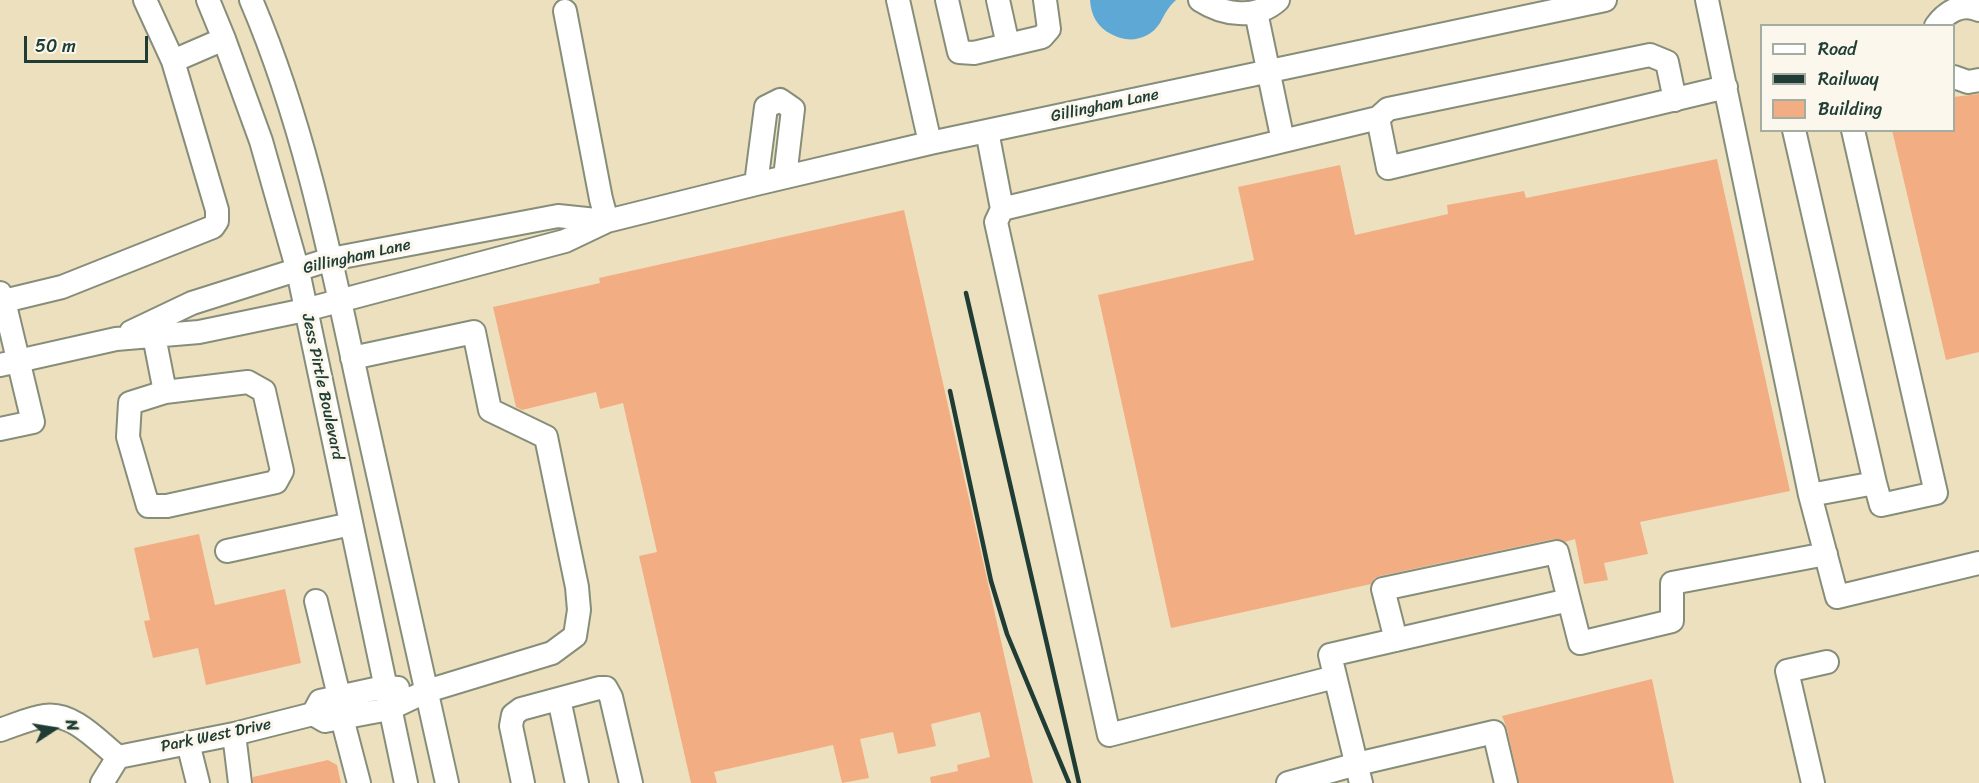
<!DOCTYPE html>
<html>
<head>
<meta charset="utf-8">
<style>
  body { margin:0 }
  #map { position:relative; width:1979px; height:783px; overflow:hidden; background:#ede0bf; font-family:Sriracha,sans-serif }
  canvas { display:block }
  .legend { position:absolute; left:1760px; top:24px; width:195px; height:108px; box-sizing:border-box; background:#fbf7ec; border:2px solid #a3ada2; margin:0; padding:8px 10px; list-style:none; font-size:18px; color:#1f3d34 }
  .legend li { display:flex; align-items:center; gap:12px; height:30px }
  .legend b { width:30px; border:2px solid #a3ada2 }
  .north { position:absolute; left:24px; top:699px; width:60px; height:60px; -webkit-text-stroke:4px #fbf7ec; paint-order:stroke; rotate:78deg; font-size:16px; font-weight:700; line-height:24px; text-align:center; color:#1f3d34 }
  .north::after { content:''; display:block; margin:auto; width:21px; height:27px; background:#1f3d34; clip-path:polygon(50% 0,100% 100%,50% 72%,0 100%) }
  .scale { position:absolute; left:24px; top:36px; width:124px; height:27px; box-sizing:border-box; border:3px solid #1f3d34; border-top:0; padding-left:8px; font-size:18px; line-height:21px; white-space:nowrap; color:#1f3d34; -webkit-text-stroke:4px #fbf7ec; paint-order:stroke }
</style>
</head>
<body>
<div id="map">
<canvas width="1979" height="783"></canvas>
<ul class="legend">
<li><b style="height:8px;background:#fff"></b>Road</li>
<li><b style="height:8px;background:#1f3d34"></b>Railway</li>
<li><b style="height:16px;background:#f3ad83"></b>Building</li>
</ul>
<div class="north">N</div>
<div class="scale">50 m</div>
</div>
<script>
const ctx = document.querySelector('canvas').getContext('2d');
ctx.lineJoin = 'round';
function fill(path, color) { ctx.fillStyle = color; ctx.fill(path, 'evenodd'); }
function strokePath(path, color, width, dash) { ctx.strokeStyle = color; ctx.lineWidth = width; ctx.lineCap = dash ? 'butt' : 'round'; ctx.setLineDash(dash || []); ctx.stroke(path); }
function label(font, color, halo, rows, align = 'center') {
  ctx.font = font + ' Sriracha,sans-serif'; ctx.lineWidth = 6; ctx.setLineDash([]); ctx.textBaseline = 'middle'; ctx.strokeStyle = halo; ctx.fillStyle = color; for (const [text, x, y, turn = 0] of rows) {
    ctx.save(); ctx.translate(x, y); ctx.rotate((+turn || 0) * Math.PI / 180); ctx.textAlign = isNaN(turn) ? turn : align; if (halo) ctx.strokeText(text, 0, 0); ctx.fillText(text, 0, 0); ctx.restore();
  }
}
const water = new Path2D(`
  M 1090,0 L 1176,0 C 1168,7 1165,14 1160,23 C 1149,40 1128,44 1111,34 C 1097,27 1091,15 1090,0 Z`);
const building = new Path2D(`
  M 1979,94 L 1979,352 L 1946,360 L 1892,130 L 1953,130 L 1953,97 Z
  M 1717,159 L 1790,491 L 1640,522 L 1648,554 L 1604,563 L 1608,580 L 1584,584 L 1575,539 L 1565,542 L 1554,539 L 1380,576 L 1374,579 L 1371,584 L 1171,628 L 1098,295 L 1254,260 L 1238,187 L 1340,165 L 1355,235 L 1448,214 L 1447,205 L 1524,191 L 1526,198 Z
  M 904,210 L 1033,783 L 931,783 L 930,777 L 958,771 L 957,765 L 990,757 L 980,712 L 931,724 L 936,746 L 898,754 L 893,732 L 860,739 L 869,778 L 842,783 L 833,745 L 714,772 L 717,783 L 691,783 L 639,556 L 657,552 L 623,403 L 600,409 L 596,392 L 522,410 L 516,407 L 493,307 L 600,283 L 599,278 Z
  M 199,534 L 215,605 L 285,589 L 301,663 L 206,685 L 198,648 L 153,658 L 144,621 L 150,620 L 134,548 Z
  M 1652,679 L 1674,783 L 1519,783 L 1507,729 L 1502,716 Z
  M 328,760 L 337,765 L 341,783 L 253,783 L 253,777 Z`);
const minor = new Path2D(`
  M 145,0 L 173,61
  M 208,0 L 224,39 L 261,141 L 298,271 L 406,783
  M 251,0 C 305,126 332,264 361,398 C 389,526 419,654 447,783
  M 898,0 L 930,143
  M 947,0 L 959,52 L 974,53 L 1042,37 L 1049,29 L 1045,0
  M 998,0 L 1008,45
  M 1200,0 C 1223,15 1256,20 1278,0
  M 1707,0 L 1810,495
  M 565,11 L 601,199 L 607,221
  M 1256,12 L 1283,141
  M 1936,26 C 1946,12 1962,2 1979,10
  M 1954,77 L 1968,82 L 1979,80
  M 1378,118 L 1388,109 L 1650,55 L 1667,62 L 1675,100
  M 1794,130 L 1875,483 L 1810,495 L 1837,597 L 1979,563
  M 1853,130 L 1936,493 L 1881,505 L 1875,483
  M 987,131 L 1002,209 L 996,222 L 1109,735 L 1335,677
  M 756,184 L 766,107 L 780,100 L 793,109 L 785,177
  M 1002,209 L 1378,118 L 1388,168 L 1726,87
  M 0,293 L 4,301 L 33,422 L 0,429
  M 4,301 L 62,287 L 213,227 L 217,221 L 217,210 L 173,61 L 224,39
  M 131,332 L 192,303 L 331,259 L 558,216 L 606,221
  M 154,336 L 165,392 L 130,403 L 128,437 L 148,506 L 167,506 L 276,482 L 282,471 L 264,391 L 248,382 L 165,392
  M 0,365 L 116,339 L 199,332 L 305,310 L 565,241 L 607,221 L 756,184 L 930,143 L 1605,0
  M 227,551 L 351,524
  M 316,601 L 339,696
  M 1396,640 L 1383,589 L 1557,552 L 1569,600
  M 559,699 L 577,783
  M 313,714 L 320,701 L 384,687 L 398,688
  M 342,718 L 359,783
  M 0,730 C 15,725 30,718 45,716 C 73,712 98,741 118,757
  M 234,734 L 240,783
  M 188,743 L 198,783
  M 118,757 L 234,734 L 313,714 L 325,721 L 389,709 L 427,691 L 552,653 L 575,636 L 579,610 L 577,587 L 546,437 L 490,410 L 474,332 L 352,358
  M 102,783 L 118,757
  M 523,783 L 511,726 L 513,715 L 521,709 L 599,688 L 606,688 L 611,697 L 631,783
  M 1288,783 L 1357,764 L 1494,732 L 1506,783
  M 1361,783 L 1330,655 L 1569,600 L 1580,643 L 1672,621 L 1672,583 L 1826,554
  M 1813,783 L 1787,671 L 1827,662`);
const rail = new Path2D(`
  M 966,293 L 1079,783
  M 950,391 L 991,581 L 1007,634 L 1069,783`);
const streetNames = [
  ["Gillingham Lane",1105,106,-12],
  ["Gillingham Lane",357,257,-13],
  ["Jess Pirtle Boulevard",322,387,78],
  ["Park West Drive",216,736,-12]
];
fill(water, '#5ea8d6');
fill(building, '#f3ad83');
strokePath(minor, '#868e7a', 26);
strokePath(minor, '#fff', 22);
strokePath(rail, '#1f3d34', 4.5);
label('16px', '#1f3d34', '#fbf7ec', streetNames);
</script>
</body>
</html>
